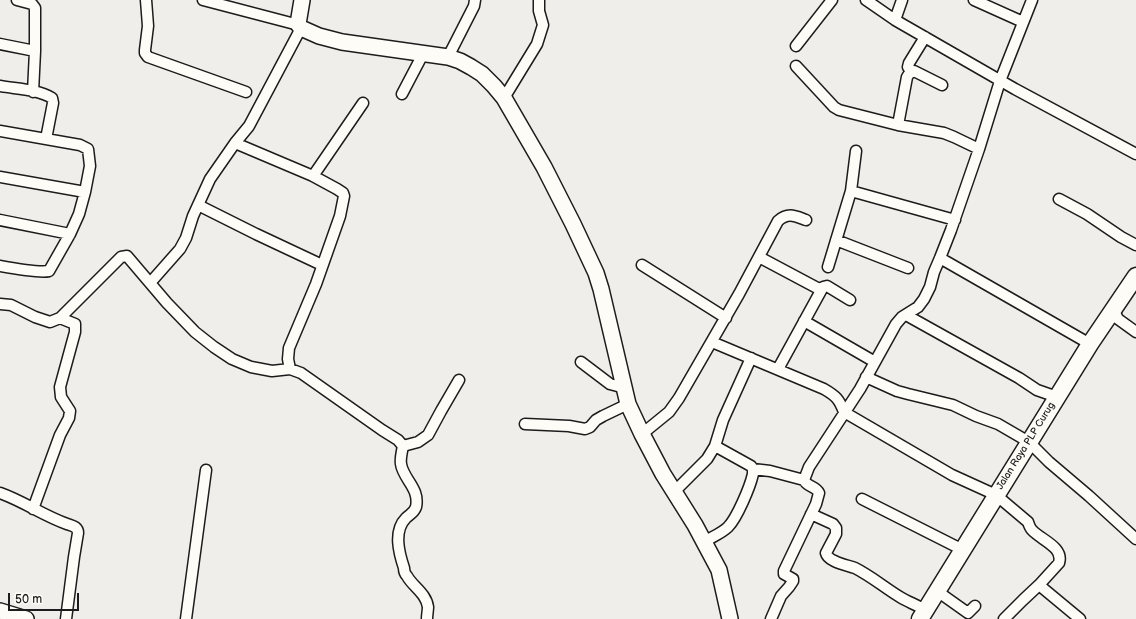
<!DOCTYPE html>
<html>
<head>
<meta charset="utf-8">
<style>
  body { margin:0 }
  #map { position:relative; width:1136px; height:619px; overflow:hidden; background:#f0eeea; font-family:"Balsamiq Sans",sans-serif }
  canvas { display:block }
  .scale { position:absolute; left:8px; top:593px; width:71px; height:18px; box-sizing:border-box; border:2px solid #1c1c1c; border-top:0; padding-left:5px; font-size:12px; line-height:14px; white-space:nowrap; color:#1c1c1c; -webkit-text-stroke:3px #fdfcf7; paint-order:stroke }
</style>
</head>
<body>
<div id="map">
<canvas width="1136" height="619"></canvas>
<div class="scale">50 m</div>
</div>
<script>
const ctx = document.querySelector('canvas').getContext('2d');
ctx.lineJoin = 'round';
function strokePath(path, color, width, dash) { ctx.strokeStyle = color; ctx.lineWidth = width; ctx.lineCap = dash ? 'butt' : 'round'; ctx.setLineDash(dash || []); ctx.stroke(path); }
function label(font, color, halo, rows, align = 'center') {
  ctx.font = font + ' "Balsamiq Sans",sans-serif'; ctx.lineWidth = 3; ctx.setLineDash([]); ctx.textBaseline = 'middle'; ctx.strokeStyle = halo; ctx.fillStyle = color; for (const [text, x, y, turn = 0] of rows) {
    ctx.save(); ctx.translate(x, y); ctx.rotate((+turn || 0) * Math.PI / 180); ctx.textAlign = isNaN(turn) ? turn : align; if (halo) ctx.strokeText(text, 0, 0); ctx.fillText(text, 0, 0); ctx.restore();
  }
}
const street = new Path2D(`
  M 17,0 L 32,4 L 35,8 L 35,51 L 33,92
  M 146,0 L 148,26 L 145,50 L 145,53 L 148,57 L 246,92
  M 203,0 L 291,23 L 298,24
  M 866,0 L 895,20 L 1015,89 L 1136,154
  M 974,0 L 1023,22
  M 895,20 L 902,0
  M 0,44 L 35,51
  M 796,46 L 832,0
  M 448,57 L 474,6 L 475,0
  M 796,66 L 834,107 L 839,110 L 898,125 L 944,133 L 954,137 L 979,149
  M 911,71 L 908,67 L 909,63 L 925,37
  M 0,86 C 16,89 37,89 52,98 L 53,103 L 46,139
  M 402,94 L 423,54
  M 504,98 L 537,44 L 543,25 L 539,11 L 539,0
  M 898,125 L 907,77 L 911,71 L 914,71 L 942,85
  M 0,131 L 80,145 L 88,149 L 90,166 L 85,192 L 79,214 L 70,234 L 49,271 C 38,273 11,268 0,266
  M 235,143 L 313,176 L 337,189 L 343,193 L 344,196 L 340,216 L 316,284 L 289,348 L 288,359 L 290,369
  M 313,176 L 363,103
  M 0,177 L 85,192
  M 851,191 L 955,220
  M 1059,199 L 1087,214 L 1121,237 L 1136,245
  M 198,205 L 256,234 L 322,265
  M 0,220 L 70,234
  M 836,240 L 908,268
  M 759,257 L 821,290
  M 940,258 L 1090,344
  M 642,265 L 726,318
  M 828,267 L 851,191 L 856,151
  M 150,283 L 180,249 L 186,238 L 193,216 L 210,179 L 235,143 L 249,126 L 301,28
  M 0,304 L 11,305 L 35,317 L 50,322 L 60,318 L 121,257 L 127,256 L 167,303 L 195,332 L 214,347 L 232,359 L 251,367 L 272,371 L 290,369 L 301,373 L 382,430 L 398,440 L 403,446 C 402,451 400,459 401,464 C 403,479 420,488 416,507 C 414,513 410,514 406,518 C 393,531 399,553 404,568 C 404,570 405,574 407,576 C 413,587 426,593 428,607 C 428,610 427,615 427,619
  M 1113,309 L 1118,319 L 1136,332
  M 906,315 L 1019,378 L 1037,390 L 1057,397
  M 804,321 L 875,362
  M 712,342 L 824,389 C 836,396 839,399 844,412 L 952,475 L 996,495 L 1028,522 C 1029,525 1030,528 1032,530 C 1041,540 1064,547 1059,563 L 1039,585 L 1023,600 L 1004,619
  M 581,362 L 610,384 L 625,388
  M 778,369 L 823,287 L 827,286 L 850,300
  M 866,377 L 897,391 L 908,394 L 953,405 L 976,416 L 998,424 L 1029,442 L 1049,462 L 1089,496 L 1136,539
  M 525,424 L 569,426 L 585,429 L 590,427 L 596,420 L 603,416 L 628,404
  M 642,434 L 669,412 L 679,398 L 739,294 L 778,221 C 788,212 795,216 806,220
  M 403,446 L 418,442 L 428,435 L 441,411 L 459,380
  M 753,469 L 770,471 L 804,480 C 807,487 816,486 819,493 L 816,504 L 784,571 L 784,574 L 793,579 L 793,581 L 789,587 L 781,596 L 771,619
  M 804,480 L 809,467 L 860,389 L 896,324 L 902,317 L 918,307 L 924,299 L 930,287 L 934,272 L 940,258 L 951,230 L 979,149 L 1000,81 L 1032,0
  M 674,492 L 707,459 L 715,446 L 723,420 L 751,358
  M 0,493 C 23,501 44,516 67,524 C 73,526 78,527 78,533 L 74,557 L 66,619
  M 862,499 L 963,550
  M 33,509 L 60,435 L 69,418 L 70,411 L 61,397 L 60,387 L 75,332 L 75,324 L 60,318
  M 811,514 L 833,524 L 836,528 L 836,534 L 826,553 C 828,562 847,565 855,568 C 871,576 885,588 900,597 C 908,602 917,605 925,610
  M 704,542 C 712,537 722,533 728,527 C 737,518 750,487 753,474 L 753,469 L 751,466 L 715,446
  M 1039,585 L 1080,619
  M 937,591 L 968,613 L 975,606
  M 186,619 L 206,470`);
const secondary = new Path2D(`
  M 302,0 L 298,24 L 301,28 L 319,36 L 342,42 L 448,57 L 460,61 L 471,67 L 482,74 L 494,86 L 504,98 L 544,167 L 573,224 L 596,273 L 601,289 L 628,404 L 642,434 L 663,474 L 695,525 L 719,570 L 730,619
  M 0,611 L 26,619`);
const primary = new Path2D(`
  M 920,619 L 1090,344 L 1136,276`);
const streetNames = [
  ["Jalan Raya PLP Curug",1026,446,-58]
];
strokePath(street, '#1c1c1c', 13);
strokePath(secondary, '#1c1c1c', 18);
strokePath(primary, '#1c1c1c', 19);
strokePath(street, '#fdfcf7', 10);
strokePath(secondary, '#fdfcf7', 15);
strokePath(primary, '#fdfcf7', 16);
label('10px', '#1c1c1c', '#fdfcf7', streetNames);
</script>
</body>
</html>
